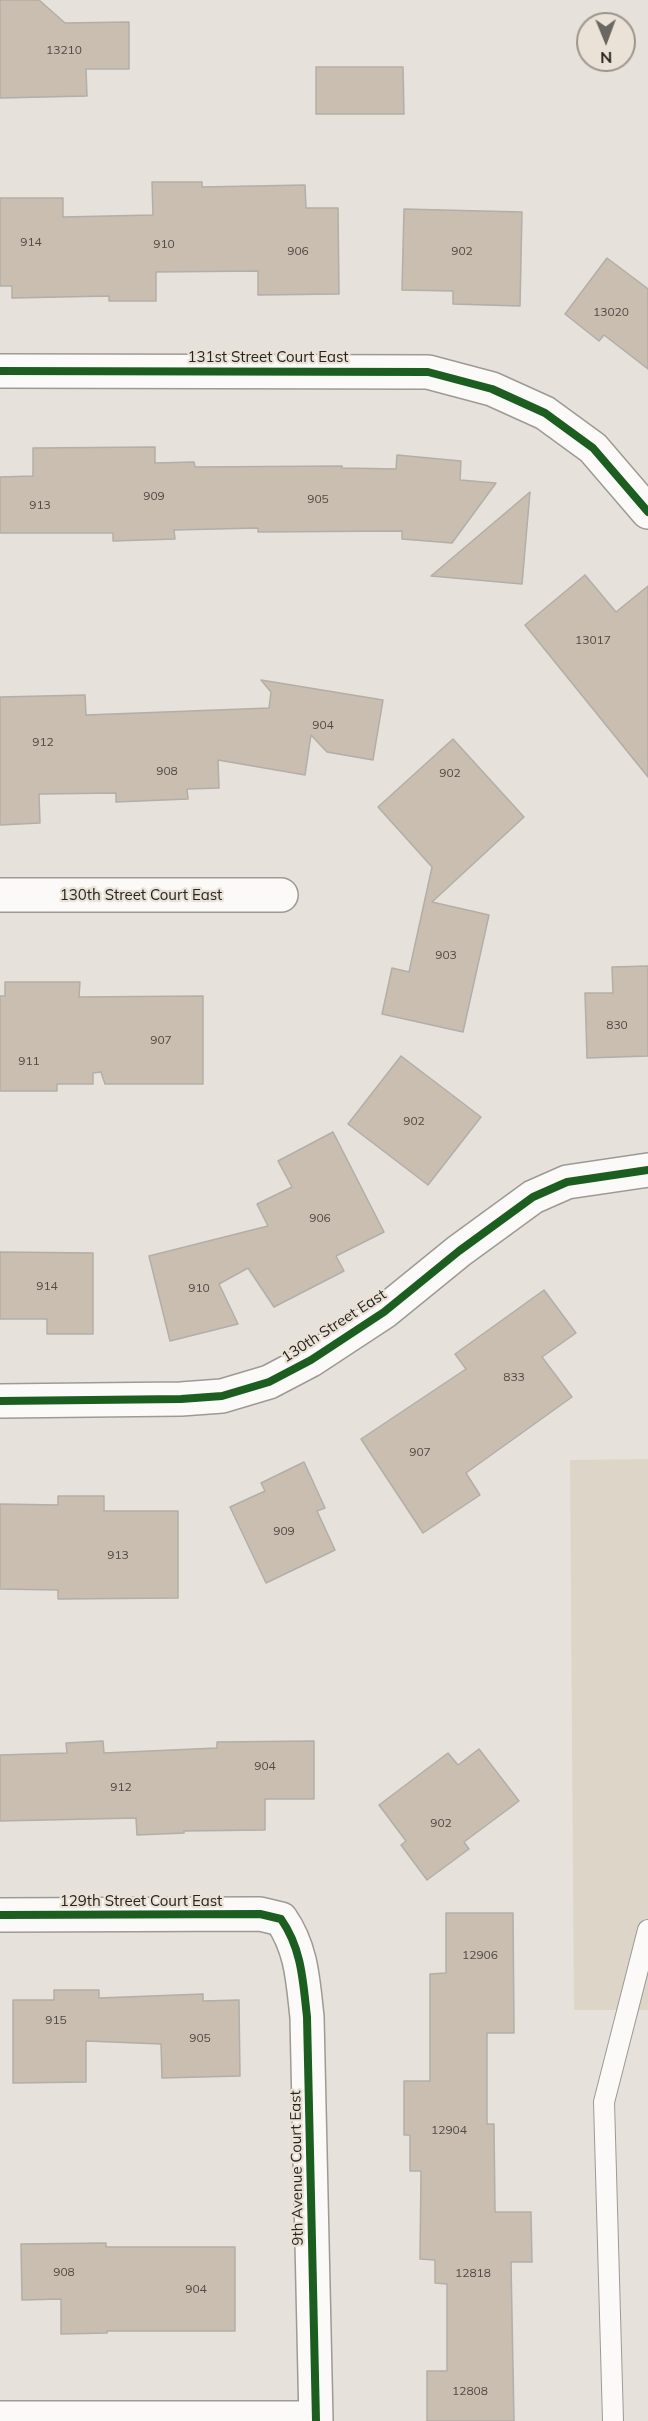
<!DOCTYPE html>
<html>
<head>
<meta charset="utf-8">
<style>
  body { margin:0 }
  #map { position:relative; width:648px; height:2421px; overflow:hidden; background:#e6e1da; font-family:Mulish,sans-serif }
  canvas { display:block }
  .north { position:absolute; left:576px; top:12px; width:60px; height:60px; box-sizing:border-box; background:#eae2d6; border:2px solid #9c968d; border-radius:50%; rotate:179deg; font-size:16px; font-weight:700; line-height:24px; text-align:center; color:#272420 }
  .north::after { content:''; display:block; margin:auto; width:21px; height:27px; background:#6a6661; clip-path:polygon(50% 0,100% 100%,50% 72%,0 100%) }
</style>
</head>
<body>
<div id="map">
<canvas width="648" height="2421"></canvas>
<div class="north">N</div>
</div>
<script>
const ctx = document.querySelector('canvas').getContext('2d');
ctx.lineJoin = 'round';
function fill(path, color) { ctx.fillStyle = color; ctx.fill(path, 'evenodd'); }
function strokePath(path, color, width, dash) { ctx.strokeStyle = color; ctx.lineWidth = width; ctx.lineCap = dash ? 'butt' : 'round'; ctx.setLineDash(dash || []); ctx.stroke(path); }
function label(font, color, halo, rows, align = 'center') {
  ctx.font = font + ' Mulish,sans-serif'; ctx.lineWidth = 4.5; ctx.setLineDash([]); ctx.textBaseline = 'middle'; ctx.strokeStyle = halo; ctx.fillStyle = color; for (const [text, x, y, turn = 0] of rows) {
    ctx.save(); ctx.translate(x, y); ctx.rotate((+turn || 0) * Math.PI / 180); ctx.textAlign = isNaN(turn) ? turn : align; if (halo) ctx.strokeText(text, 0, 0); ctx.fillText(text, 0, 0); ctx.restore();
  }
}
const built = new Path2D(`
  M 648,1459 L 648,2010 L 574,2010 L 570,1460 Z`);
const building = new Path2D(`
  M 0,0 L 39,0 L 65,23 L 129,22 L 129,69 L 86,69 L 87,96 L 0,98 Z
  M 316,67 L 403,67 L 404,114 L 316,114 Z
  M 152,182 L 202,182 L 202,187 L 305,185 L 306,208 L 338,208 L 339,294 L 258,295 L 258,271 L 156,272 L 156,301 L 109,301 L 109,296 L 12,298 L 12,286 L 0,286 L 0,198 L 63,198 L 63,217 L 153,215 Z
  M 404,209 L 522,212 L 520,306 L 453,304 L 453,291 L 402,290 Z
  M 607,258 L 648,289 L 648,369 L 604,335 L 599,341 L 565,314 Z
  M 155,447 L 155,463 L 194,462 L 195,467 L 342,466 L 342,468 L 396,469 L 397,455 L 461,461 L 460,480 L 496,483 L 452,543 L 402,539 L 402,531 L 258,532 L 258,528 L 174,530 L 175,539 L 113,541 L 113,533 L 0,533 L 0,477 L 33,476 L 33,448 Z
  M 530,492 L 522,584 L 431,576 Z
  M 585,575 L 616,612 L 648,586 L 648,777 L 525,625 Z
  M 261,680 L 383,700 L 373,760 L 327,752 L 311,735 L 305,775 L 218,760 L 219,788 L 187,789 L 188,799 L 116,802 L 116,793 L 39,794 L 40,823 L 0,825 L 0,697 L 85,695 L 86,715 L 269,708 L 271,692 Z
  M 453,739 L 524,817 L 432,902 L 489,915 L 463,1032 L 382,1014 L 392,968 L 409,972 L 432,867 L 378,807 Z
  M 648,966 L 648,1056 L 587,1058 L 585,993 L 613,993 L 612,967 Z
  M 5,982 L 80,982 L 79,997 L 203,996 L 203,1084 L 105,1084 L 101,1072 L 93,1073 L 93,1084 L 57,1084 L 57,1091 L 0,1091 L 0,996 L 5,996 Z
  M 401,1056 L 481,1117 L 428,1185 L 348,1124 Z
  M 333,1132 L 384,1232 L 336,1256 L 344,1271 L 274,1307 L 248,1268 L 219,1284 L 238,1324 L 170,1341 L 149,1256 L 268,1226 L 257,1204 L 292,1187 L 278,1161 Z
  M 0,1252 L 93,1253 L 93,1334 L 47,1334 L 47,1319 L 0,1319 Z
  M 544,1290 L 576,1333 L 542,1357 L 572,1397 L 466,1473 L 480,1495 L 423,1533 L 361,1439 L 466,1369 L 455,1354 Z
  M 304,1462 L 325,1508 L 317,1511 L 335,1550 L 266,1583 L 230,1507 L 265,1491 L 261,1483 Z
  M 58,1496 L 104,1496 L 104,1511 L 178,1511 L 178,1598 L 58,1599 L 58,1590 L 0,1589 L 0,1504 L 58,1505 Z
  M 103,1741 L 104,1753 L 217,1748 L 217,1742 L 314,1741 L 314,1799 L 265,1799 L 265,1830 L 184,1831 L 184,1833 L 137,1835 L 136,1818 L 0,1821 L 0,1755 L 67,1753 L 66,1743 Z
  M 479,1749 L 519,1801 L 464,1842 L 469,1849 L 427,1880 L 401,1845 L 406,1841 L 379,1805 L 448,1753 L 458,1765 Z
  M 446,1913 L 513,1913 L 514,2033 L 487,2033 L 487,2124 L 494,2124 L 495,2212 L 531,2212 L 532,2262 L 511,2262 L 514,2421 L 427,2421 L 427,2371 L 447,2371 L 447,2284 L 435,2283 L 435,2260 L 420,2259 L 421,2171 L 410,2171 L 410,2135 L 404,2135 L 404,2081 L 430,2081 L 430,1974 L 446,1973 Z
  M 54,1990 L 99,1990 L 99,1998 L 203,1994 L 203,2001 L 239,2000 L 240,2076 L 162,2078 L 161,2044 L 86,2041 L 86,2082 L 13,2083 L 13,2000 L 54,2000 Z
  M 106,2243 L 106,2247 L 235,2247 L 235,2331 L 107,2331 L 107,2333 L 61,2334 L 61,2299 L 22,2300 L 21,2244 Z`);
const lane = new Path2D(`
  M 613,2421 L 604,2102 L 648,1930`);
const street = new Path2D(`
  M 0,371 L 428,372 L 492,389 L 545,413 L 593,448 L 648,512
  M 0,895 L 281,895
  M 0,1401 L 181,1399 L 222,1396 L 269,1382 L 311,1360 L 384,1312 L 459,1251 L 533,1197 L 567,1182 L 648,1170
  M 0,1915 L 260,1914 L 281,1919 C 302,1949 303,1982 307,2017 L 316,2421
  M 0,2418 L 315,2418`);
const cycleway = new Path2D(`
  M 0,371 L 428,372 L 492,389 L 545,413 L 593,448 L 648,512
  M 0,1401 L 181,1399 L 222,1396 L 269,1382 L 311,1360 L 384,1312 L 459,1251 L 533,1197 L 567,1182 L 648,1170
  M 0,1915 L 260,1914 L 281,1919 C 302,1949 303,1982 307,2017 L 316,2421`);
const numberNames = [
  ["13210",64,50],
  ["914",31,242],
  ["910",164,244],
  ["906",298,251],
  ["902",462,251],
  ["13020",611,312],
  ["909",154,496],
  ["905",318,499],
  ["913",40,505],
  ["13017",593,640],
  ["904",323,725],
  ["912",43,742],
  ["908",167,771],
  ["902",450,773],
  ["903",446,955],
  ["830",617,1025],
  ["907",161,1040],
  ["911",29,1061],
  ["902",414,1121],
  ["906",320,1218],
  ["914",47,1286],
  ["910",199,1288],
  ["833",514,1377],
  ["907",420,1452],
  ["909",284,1531],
  ["913",118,1555],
  ["904",265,1766],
  ["912",121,1787],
  ["902",441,1823],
  ["12906",480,1955],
  ["915",56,2020],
  ["905",200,2038],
  ["12904",449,2130],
  ["908",64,2272],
  ["12818",473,2273],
  ["904",196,2289],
  ["12808",470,2391]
];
const streetNames = [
  ["131st Street Court East",268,357],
  ["130th Street Court East",141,895],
  ["130th Street East",334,1326,-33],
  ["129th Street Court East",141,1901],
  ["9th Avenue Court East",297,2168,-91]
];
fill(built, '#ddd5c7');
fill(building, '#c9beb0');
strokePath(building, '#b2aea9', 1.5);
strokePath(lane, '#9d9a95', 22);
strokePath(street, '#9d9a95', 36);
strokePath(lane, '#fbfaf9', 20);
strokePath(street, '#fbfaf9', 33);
strokePath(cycleway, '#1b5e20', 8);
label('12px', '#504a44', null, numberNames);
label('15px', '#272420', '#eae2d6', streetNames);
</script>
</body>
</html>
